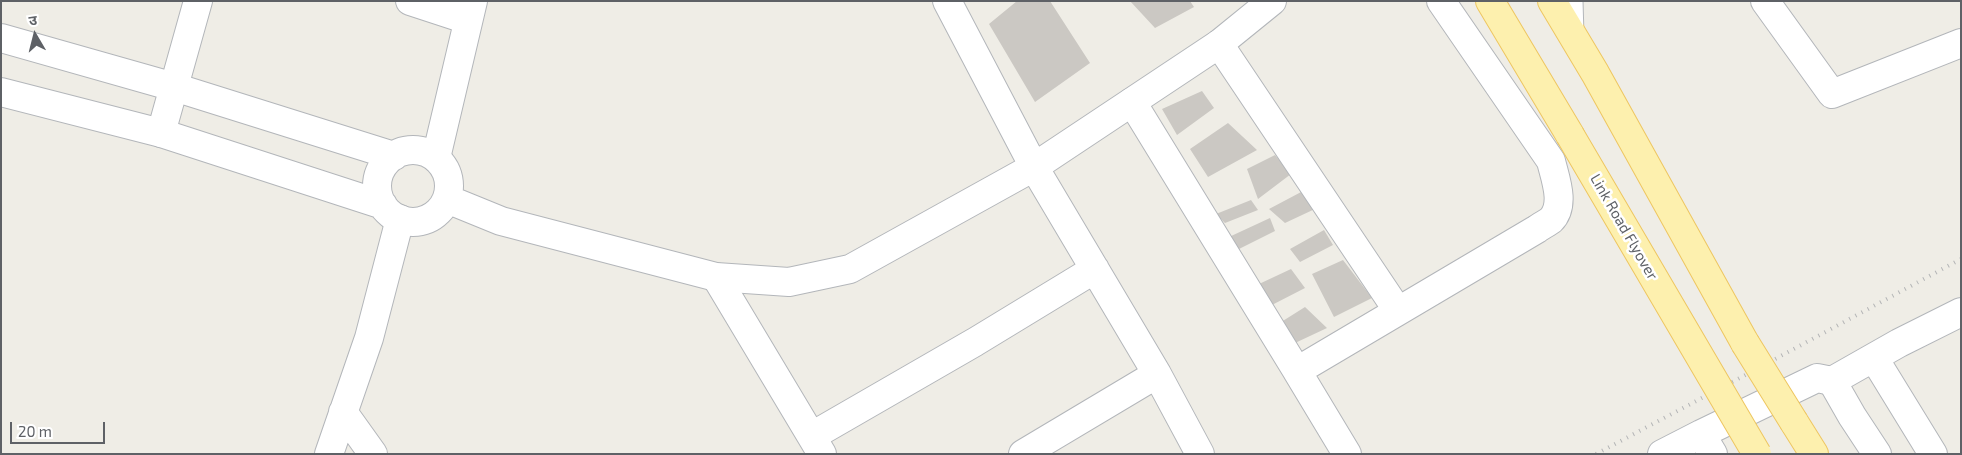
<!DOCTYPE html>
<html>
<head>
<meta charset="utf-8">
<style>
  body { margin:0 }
  #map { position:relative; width:1962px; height:455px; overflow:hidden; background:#efede6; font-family:"Exo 2","Noto Sans Devanagari",sans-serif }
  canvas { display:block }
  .frame { position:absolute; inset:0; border:2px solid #5e6166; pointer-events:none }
  .north { position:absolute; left:10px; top:10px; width:50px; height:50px; -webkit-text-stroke:4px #fff; paint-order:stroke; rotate:352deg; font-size:14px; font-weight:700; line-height:20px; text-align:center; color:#5e6166 }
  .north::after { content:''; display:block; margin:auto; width:18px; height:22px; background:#5e6166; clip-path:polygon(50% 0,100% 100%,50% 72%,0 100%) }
  .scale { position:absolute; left:10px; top:422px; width:95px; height:22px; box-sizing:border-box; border:2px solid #5e6166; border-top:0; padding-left:6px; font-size:15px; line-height:18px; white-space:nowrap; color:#5e6166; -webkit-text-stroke:4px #fff; paint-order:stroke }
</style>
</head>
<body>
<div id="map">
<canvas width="1962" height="455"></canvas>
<div class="frame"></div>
<div class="north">उ</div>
<div class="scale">20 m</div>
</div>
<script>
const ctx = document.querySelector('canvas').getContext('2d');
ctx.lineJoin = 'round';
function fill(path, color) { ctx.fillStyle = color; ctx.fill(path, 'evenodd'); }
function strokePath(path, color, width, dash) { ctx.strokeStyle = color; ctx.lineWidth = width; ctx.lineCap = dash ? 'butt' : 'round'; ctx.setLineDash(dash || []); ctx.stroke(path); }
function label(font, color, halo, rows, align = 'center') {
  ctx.font = font + ' "Exo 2",sans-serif'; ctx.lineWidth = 5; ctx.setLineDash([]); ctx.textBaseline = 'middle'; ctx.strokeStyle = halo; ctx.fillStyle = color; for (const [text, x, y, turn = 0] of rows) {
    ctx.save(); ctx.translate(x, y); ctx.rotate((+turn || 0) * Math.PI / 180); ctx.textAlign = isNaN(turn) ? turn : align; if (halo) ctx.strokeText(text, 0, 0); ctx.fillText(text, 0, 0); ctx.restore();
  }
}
const building = new Path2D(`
  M 1017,1 L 1050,1 L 1090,63 L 1035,102 L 989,24 Z
  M 1130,1 L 1190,1 L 1194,7 L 1155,28 Z
  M 1202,91 L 1214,108 L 1177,135 L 1162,109 Z
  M 1228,123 L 1257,150 L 1208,177 L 1190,149 Z
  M 1275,155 L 1291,174 L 1258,199 L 1247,169 Z
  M 1303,191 L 1317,208 L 1285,223 L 1269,209 Z
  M 1251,200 L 1258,210 L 1225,223 L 1216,214 Z
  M 1270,218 L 1275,231 L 1239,249 L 1229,237 Z
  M 1324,230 L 1333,245 L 1300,262 L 1290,249 Z
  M 1343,260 L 1372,298 L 1334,317 L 1312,274 Z
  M 1291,269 L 1305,288 L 1268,307 L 1259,284 Z
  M 1305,307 L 1327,328 L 1295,343 L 1278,324 Z`);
const service = new Path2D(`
  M 1573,1 L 1574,35`);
const minor = new Path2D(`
  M 410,1 L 468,20
  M 947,1 L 1034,167 L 1157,374 L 1200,454
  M 1765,1 L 1832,94 L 1961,43
  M 1219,44 L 1398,311
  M 1132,102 L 1297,371
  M 161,133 L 198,1
  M 436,158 L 473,1
  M 716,277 L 822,454
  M 343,412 L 373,454
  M 1701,434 L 1817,378 L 1832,381
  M 812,436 L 975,342 L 1095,269
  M 329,454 L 369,338 L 400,219
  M 1023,454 L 1157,374
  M 1347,454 L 1297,371 L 1537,229 C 1541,226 1547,223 1551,220 C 1566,205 1555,178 1551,161 L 1441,1
  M 1662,454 L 1701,434 L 1713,454`);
const tertiary = new Path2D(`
  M 1,38 L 174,87 L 394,156
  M 1,92 L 161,133 L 383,205
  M377 186a36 36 0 1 1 72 0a36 36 0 1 1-72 0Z
  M 447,199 L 501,221 L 716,277 L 789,282 L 850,269 L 1034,167 L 1219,44 L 1272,1
  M 1874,358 L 1933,454
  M 1877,454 L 1852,416 L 1832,381 L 1899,343 L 1961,312`);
const primary = new Path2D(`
  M 1490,1 L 1570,135
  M 1552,1 L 1595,73 L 1745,343
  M 1794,422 L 1814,454`);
const rail = new Path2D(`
  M 1596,454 L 1751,372 L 1961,259`);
const primaryBridge = new Path2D(`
  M 1570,135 L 1757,454
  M 1745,343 L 1794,422`);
const streetNames = [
  ["Link Road Flyover",1624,227,60]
];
fill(building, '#cbc8c3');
strokePath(service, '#b3b6ba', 21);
strokePath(minor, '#b3b6ba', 30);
strokePath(tertiary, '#b3b6ba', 30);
strokePath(primary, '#eec660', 30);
strokePath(service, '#fff', 19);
strokePath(minor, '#fff', 28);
strokePath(tertiary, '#fff', 28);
strokePath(primary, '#fdf0ae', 28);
strokePath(rail, '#b4b5b6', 4, [1, 6]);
strokePath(primaryBridge, '#eec660', 30, []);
strokePath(primaryBridge, '#fdf0ae', 28);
label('15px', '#5e6166', '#fff', streetNames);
</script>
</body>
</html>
